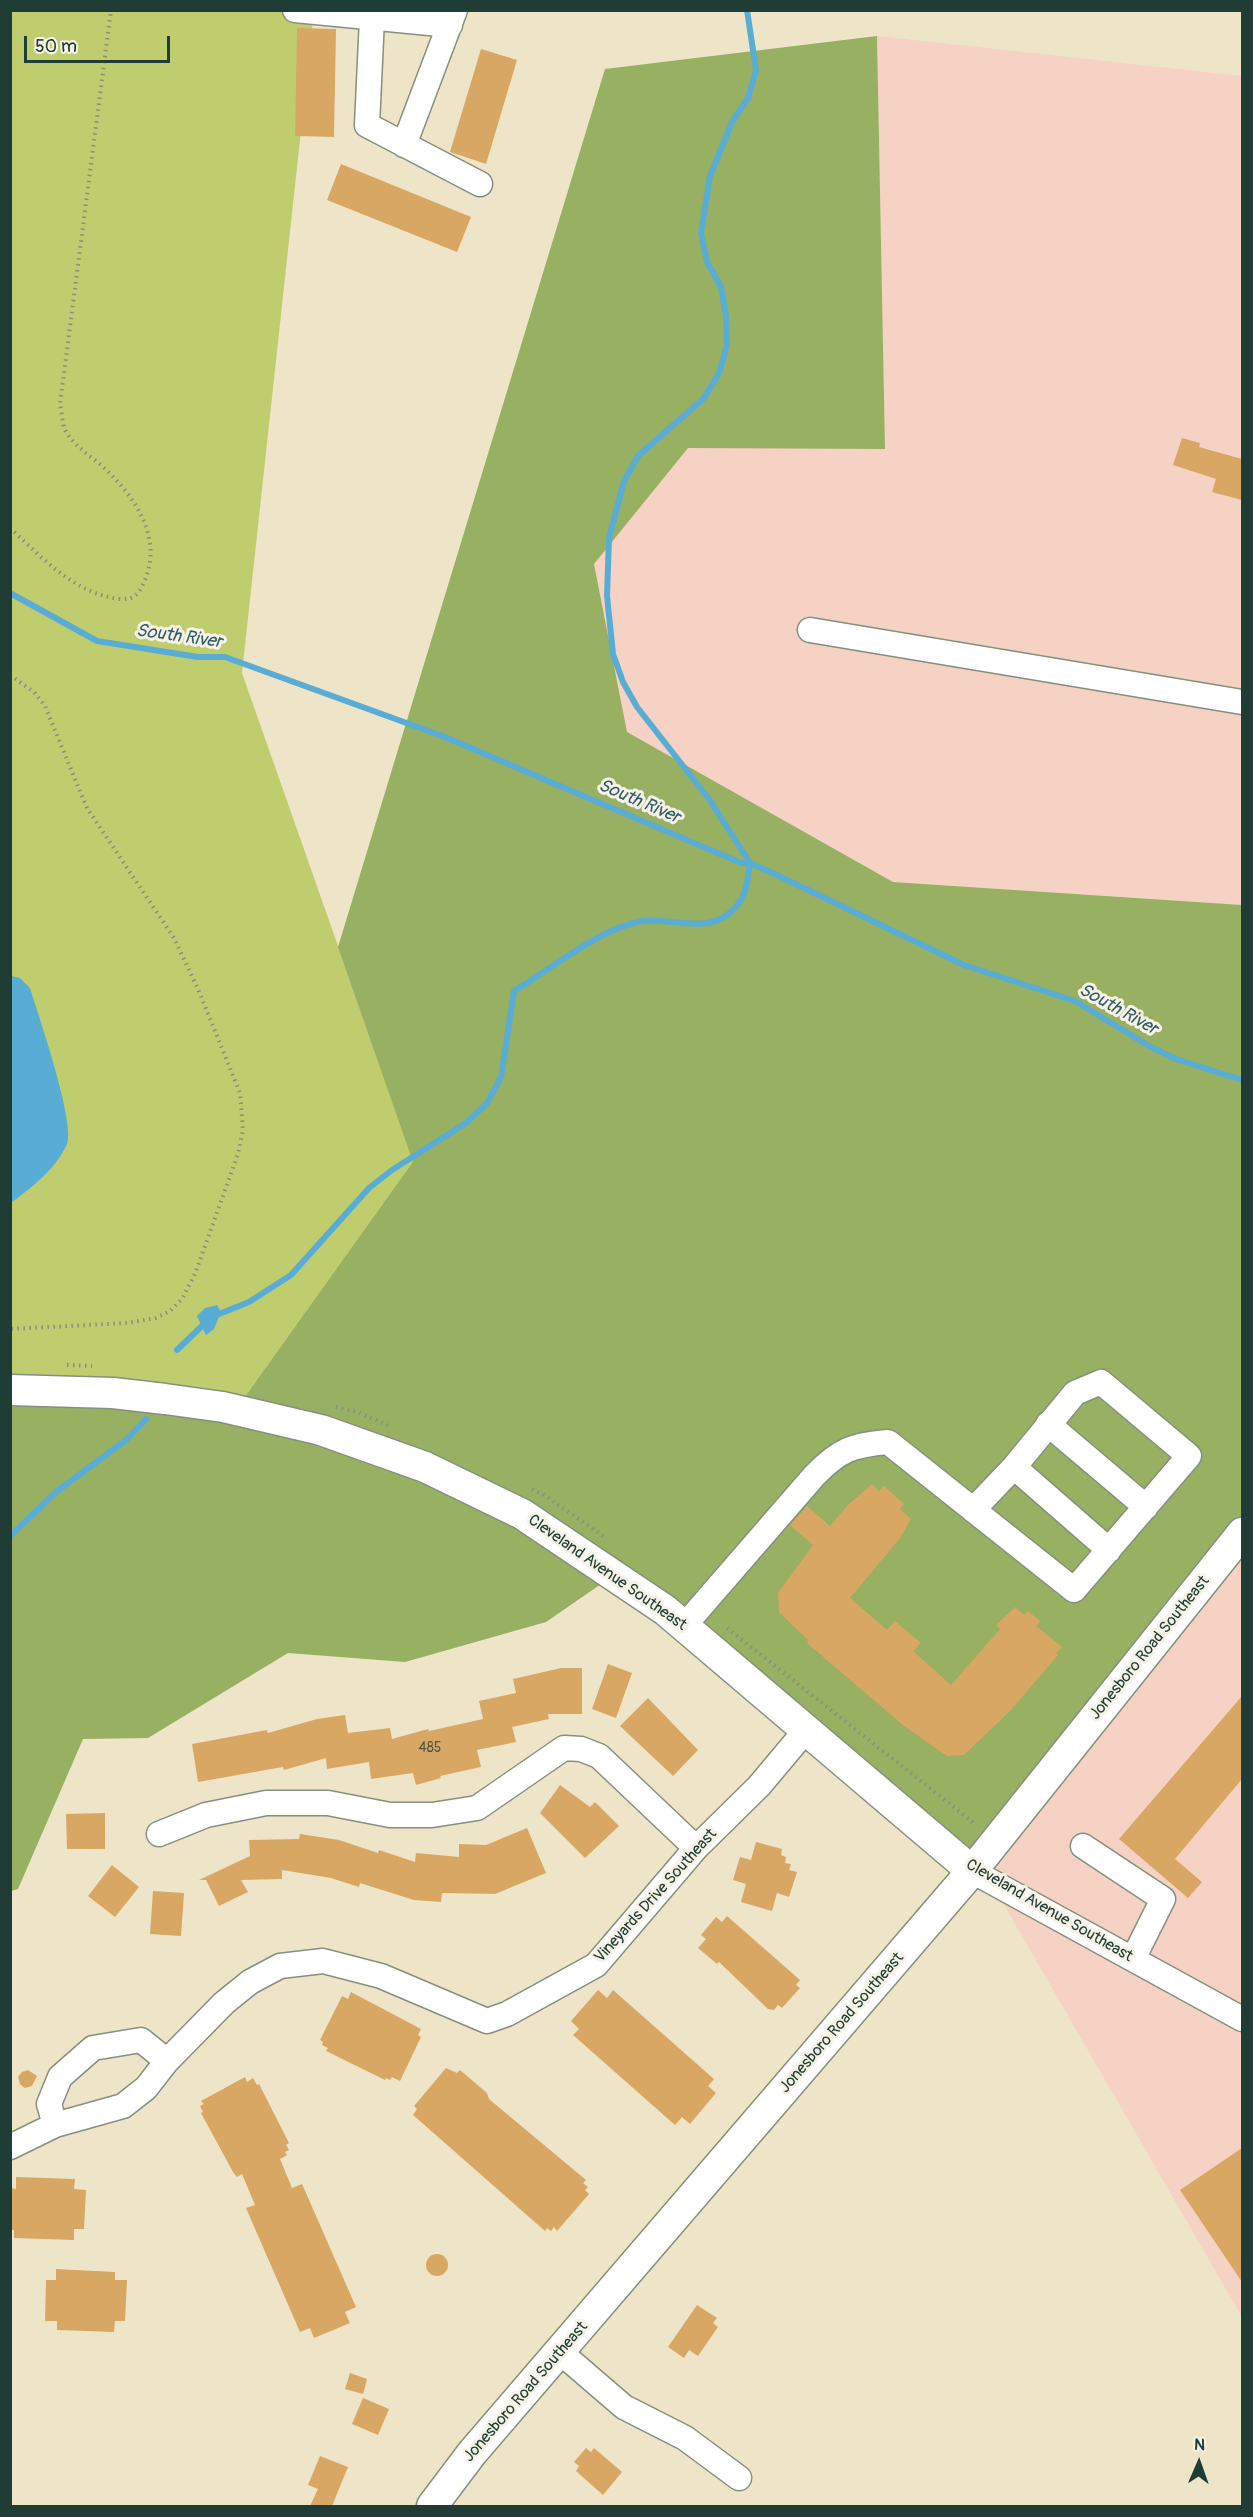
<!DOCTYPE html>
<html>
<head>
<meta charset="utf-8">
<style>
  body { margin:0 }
  #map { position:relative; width:1253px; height:2517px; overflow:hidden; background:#eee4c7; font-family:Pangolin,sans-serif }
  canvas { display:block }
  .frame { position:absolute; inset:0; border:12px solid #1f3d34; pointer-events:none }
  .north { position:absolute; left:1169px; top:2433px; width:60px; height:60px; -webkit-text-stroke:4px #f7f3e8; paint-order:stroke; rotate:2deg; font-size:16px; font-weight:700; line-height:24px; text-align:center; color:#1f3d34 }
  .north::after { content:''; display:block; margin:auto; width:21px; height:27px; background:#1f3d34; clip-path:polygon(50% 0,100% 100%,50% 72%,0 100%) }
  .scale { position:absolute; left:24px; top:36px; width:146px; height:27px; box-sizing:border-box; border:3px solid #1f3d34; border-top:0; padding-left:8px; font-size:18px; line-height:21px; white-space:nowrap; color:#1f3d34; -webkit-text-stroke:4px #f7f3e8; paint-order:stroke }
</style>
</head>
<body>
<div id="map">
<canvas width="1253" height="2517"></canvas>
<div class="frame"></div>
<div class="north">N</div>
<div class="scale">50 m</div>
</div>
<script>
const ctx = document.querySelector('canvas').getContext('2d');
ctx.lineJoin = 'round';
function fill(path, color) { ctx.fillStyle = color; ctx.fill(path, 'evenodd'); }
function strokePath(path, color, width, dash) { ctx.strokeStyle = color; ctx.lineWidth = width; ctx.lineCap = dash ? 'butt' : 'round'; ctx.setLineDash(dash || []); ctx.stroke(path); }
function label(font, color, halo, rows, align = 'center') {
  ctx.font = font + ' Pangolin,sans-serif'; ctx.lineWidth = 6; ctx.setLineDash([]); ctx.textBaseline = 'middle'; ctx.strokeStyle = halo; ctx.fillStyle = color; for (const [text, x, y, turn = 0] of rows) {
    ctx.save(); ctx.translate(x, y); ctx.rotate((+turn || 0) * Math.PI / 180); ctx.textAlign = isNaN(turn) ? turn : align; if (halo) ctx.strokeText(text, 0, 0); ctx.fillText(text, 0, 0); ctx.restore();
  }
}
const built = new Path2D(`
  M 877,36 L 1242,76 L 1242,905 L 893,882 L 627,733 L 594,563 L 688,447 L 885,449 Z
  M 1242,1535 L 1242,2317 L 981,1865 Z`);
const green = new Path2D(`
  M 11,11 L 314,11 L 242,673 L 414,1162 L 229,1419 L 11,1396 Z`);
const forest = new Path2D(`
  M 877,36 L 885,449 L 688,448 L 594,564 L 627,732 L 893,882 L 1242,905 L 1242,1535 L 980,1865 L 604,1582 L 546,1622 L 405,1662 L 288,1653 L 148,1738 L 83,1739 L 18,1889 L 11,1891 L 11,1396 L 229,1419 L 413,1162 L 338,947 L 605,69 Z`);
const water = new Path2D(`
  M 11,976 L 20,978 L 30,988 C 38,1014 76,1124 67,1144 C 56,1169 32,1187 11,1203 Z
  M 217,1305 L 221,1312 L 214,1329 L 206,1335 L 197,1316 L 205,1308 Z`);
const stream = new Path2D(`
  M 10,593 L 97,641 L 198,657 L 225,657 L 445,737 L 741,863 L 750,863 L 779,876 L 964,965 L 1075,1001 L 1149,1046 L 1176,1059 L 1242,1080
  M 214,1316 L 249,1302 L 291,1275 L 369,1188 L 392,1170 L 466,1123 L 487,1103 L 501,1077 L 514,991 C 551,969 600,928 642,921 C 669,917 703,933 727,915 C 746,901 747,885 750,863 L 709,799 L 637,707 L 623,682 L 613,654 L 607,596 L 609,538 L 624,481 L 638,456 L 704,398 L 719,373 L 727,345 L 726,316 L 721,287 L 707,262 L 701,233 L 710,176 L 732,122 L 748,98 L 756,70 L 747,10
  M 177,1350 L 206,1322
  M 10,1536 L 56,1492 L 126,1440 L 146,1419`);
const building = new Path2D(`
  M 297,28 L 336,29 L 334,137 L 295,136 Z
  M 481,49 L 517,60 L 486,164 L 450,152 Z
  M 341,164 L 471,217 L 457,252 L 327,200 Z
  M 1182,438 L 1200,443 L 1199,447 L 1242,459 L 1242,500 L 1212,492 L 1216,479 L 1173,465 Z
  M 872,1484 L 879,1491 L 884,1486 L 904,1504 L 900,1509 L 911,1519 L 900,1538 L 850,1598 L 887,1630 L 895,1621 L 921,1643 L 913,1651 L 951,1685 L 1000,1629 L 996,1625 L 1015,1607 L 1024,1615 L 1028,1611 L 1040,1621 L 1036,1626 L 1062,1647 L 1056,1653 L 1058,1655 L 1011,1710 L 964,1755 L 947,1756 L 904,1726 L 807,1643 L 808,1640 L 779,1612 L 778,1593 L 813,1545 L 790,1525 L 807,1506 L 830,1526 L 847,1506 Z
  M 608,1664 L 632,1673 L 616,1718 L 592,1709 Z
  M 561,1668 L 582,1668 L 582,1714 L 548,1714 L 549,1719 L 512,1727 L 516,1742 L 477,1750 L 481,1767 L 440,1776 L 441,1778 L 416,1785 L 413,1773 L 371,1779 L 369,1762 L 327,1769 L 326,1758 L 284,1770 L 283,1767 L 198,1782 L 192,1744 L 267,1730 L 268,1733 L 317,1719 L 345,1715 L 348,1733 L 390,1728 L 392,1739 L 428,1729 L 429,1731 L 483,1719 L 479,1701 L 516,1693 L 513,1679 Z
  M 1242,1696 L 1242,1779 L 1175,1859 L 1202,1882 L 1188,1898 L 1119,1839 Z
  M 648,1698 L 698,1750 L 673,1776 L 620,1726 Z
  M 560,1785 L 590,1807 L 595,1802 L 619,1826 L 585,1858 L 540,1813 Z
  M 105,1813 L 105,1849 L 67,1849 L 66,1814 Z
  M 527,1828 L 546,1873 L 495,1894 L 442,1893 L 441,1902 L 414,1900 L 360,1883 L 359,1887 L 331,1878 L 282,1870 L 282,1879 L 241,1880 L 248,1892 L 219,1906 L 206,1880 L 199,1880 L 250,1856 L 249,1840 L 299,1839 L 300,1834 L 339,1840 L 378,1853 L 379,1850 L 415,1862 L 416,1853 L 459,1857 L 459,1844 L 486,1845 Z
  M 756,1842 L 782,1849 L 781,1855 L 786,1857 L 785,1863 L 791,1864 L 789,1870 L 797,1872 L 789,1897 L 777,1893 L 772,1911 L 741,1902 L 746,1884 L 733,1880 L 740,1857 L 751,1860 Z
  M 112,1865 L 139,1887 L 115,1917 L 88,1896 Z
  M 153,1891 L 184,1893 L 181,1936 L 150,1934 Z
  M 727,1916 L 800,1980 L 796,1985 L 800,1988 L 782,2008 L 778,2005 L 774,2010 L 768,2009 L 719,1962 L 717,1964 L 698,1948 L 706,1939 L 701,1935 L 716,1917 L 722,1922 Z
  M 598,1990 L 607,1998 L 613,1990 L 714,2079 L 708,2086 L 716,2093 L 690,2124 L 682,2117 L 675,2125 L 573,2035 L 579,2029 L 571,2021 Z
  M 351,1992 L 421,2029 L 418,2035 L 421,2037 L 400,2081 L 392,2077 L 390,2080 L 386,2078 L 385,2080 L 326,2051 L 328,2048 L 322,2045 L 323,2042 L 320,2040 L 342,1996 L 348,1999 Z
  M 446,2068 L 457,2073 L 460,2070 L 487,2093 L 489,2099 L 586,2180 L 583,2183 L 588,2187 L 585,2190 L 589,2194 L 557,2231 L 554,2227 L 551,2231 L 547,2228 L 545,2231 L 413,2115 L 417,2109 L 414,2106 Z
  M 28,2070 L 37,2076 L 32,2086 L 25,2088 L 20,2084 L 18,2077 L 22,2072 Z
  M 245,2077 L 247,2082 L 253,2078 L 257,2085 L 259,2084 L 289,2143 L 286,2145 L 289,2150 L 285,2152 L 287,2155 L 280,2159 L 292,2188 L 302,2184 L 356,2307 L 345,2312 L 350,2323 L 314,2338 L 310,2328 L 300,2332 L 246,2208 L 255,2205 L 242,2174 L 237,2177 L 233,2172 L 201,2113 L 203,2112 L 200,2106 L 204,2104 L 201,2101 Z
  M 1242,2148 L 1242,2282 L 1180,2190 Z
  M 16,2177 L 75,2179 L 74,2189 L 86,2190 L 84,2229 L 74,2229 L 74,2240 L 14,2238 L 14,2230 L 10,2230 L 10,2188 L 16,2189 Z
  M426 2265a11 11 0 1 1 22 0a11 11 0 1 1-22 0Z
  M 56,2269 L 115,2272 L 115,2280 L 127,2280 L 125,2321 L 115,2321 L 114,2332 L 57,2330 L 57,2321 L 45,2321 L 46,2280 L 56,2280 Z
  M 697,2305 L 717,2318 L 713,2323 L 718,2327 L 698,2356 L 689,2350 L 684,2358 L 668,2347 Z
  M 350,2373 L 367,2379 L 363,2394 L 345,2389 Z
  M 363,2398 L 389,2409 L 378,2435 L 352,2424 Z
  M 586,2448 L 591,2452 L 594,2448 L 622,2472 L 603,2495 L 576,2471 L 579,2466 L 574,2462 Z
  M 320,2456 L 348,2467 L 332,2506 L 310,2506 L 318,2489 L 308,2485 Z`);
const path = new Path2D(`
  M 10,528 C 43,558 73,593 119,599 C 132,600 138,596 143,584 C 165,539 135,496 101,465 C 88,454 74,446 65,430 C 62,423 62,412 60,404 L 111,10
  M 10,675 L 34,692 L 45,706 L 87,808 L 174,938 L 198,989 L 240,1093 L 243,1130 L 238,1154 L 195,1274 L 182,1299 L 170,1311 L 156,1318 L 127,1323 L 10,1329
  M 67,1365 L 92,1366
  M 336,1407 L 358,1412 L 391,1427
  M 532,1489 L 544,1495 L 603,1536
  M 727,1628 L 974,1823`);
const minor = new Path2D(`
  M 295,10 L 450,25
  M 372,18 L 367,125 L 480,184
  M 404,145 L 455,10
  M 810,630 L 1242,702
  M 1048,1424 L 1146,1507
  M 1014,1467 L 1109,1550
  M 684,1626 L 814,1476 C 839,1450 852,1445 888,1442 L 1074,1590 L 1189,1456 L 1101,1382 L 1075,1393 L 1014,1467 L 973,1510
  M 159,1834 L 206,1815 L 266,1803 L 328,1803 L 390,1815 L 432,1815 L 477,1808 L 564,1748 L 581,1749 L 599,1756 L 696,1848
  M 1083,1846 L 1163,1899 L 1133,1959
  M 972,1871 L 1242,2019
  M 55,2125 L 49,2104 L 60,2077 L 93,2048 L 141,2040 L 167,2061
  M 10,2147 L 55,2125 L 123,2106 L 146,2088 L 167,2061 L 224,2003 L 250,1982 L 280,1966 L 323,1961 L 381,1976 L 487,2021 L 507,2014 L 596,1965 L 696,1848 L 759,1786 L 806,1730
  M 560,2352 L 624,2407 L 685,2438 L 739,2478`);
const major = new Path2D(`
  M 10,1390 L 113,1393 L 165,1399 L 223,1407 L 321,1430 L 425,1467 L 522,1514 L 665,1610 L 972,1871
  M 432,2506 L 472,2453 L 972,1871 L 1242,1533`);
const numberNames = [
  ["485",430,1748]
];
const streetNames = [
  ["Cleveland Avenue Southeast",607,1573,35],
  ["Jonesboro Road Southeast",1150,1648,-51],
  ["Vineyards Drive Southeast",656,1896,-48],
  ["Cleveland Avenue Southeast",1049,1911,30],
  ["Jonesboro Road Southeast",842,2023,-49],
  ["Jonesboro Road Southeast",526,2392,-49]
];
const waterNames = [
  ["South River",179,637,8],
  ["South River",639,802,23],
  ["South River",1118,1010,29]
];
fill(built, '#f6d2c4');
fill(green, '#bfcd6f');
fill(forest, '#97b062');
fill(water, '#59acd4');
strokePath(stream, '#59acd4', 6);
fill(building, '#d9a764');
strokePath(minor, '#86907e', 27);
strokePath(major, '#86907e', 33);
strokePath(path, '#86907e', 4, [1.5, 4.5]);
strokePath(minor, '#fff', 24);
strokePath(major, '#fff', 30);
label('14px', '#4e5840', null, numberNames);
label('16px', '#1f3d34', '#f7f3e8', streetNames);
label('italic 18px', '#305e64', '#f7f3e8', waterNames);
</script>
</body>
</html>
